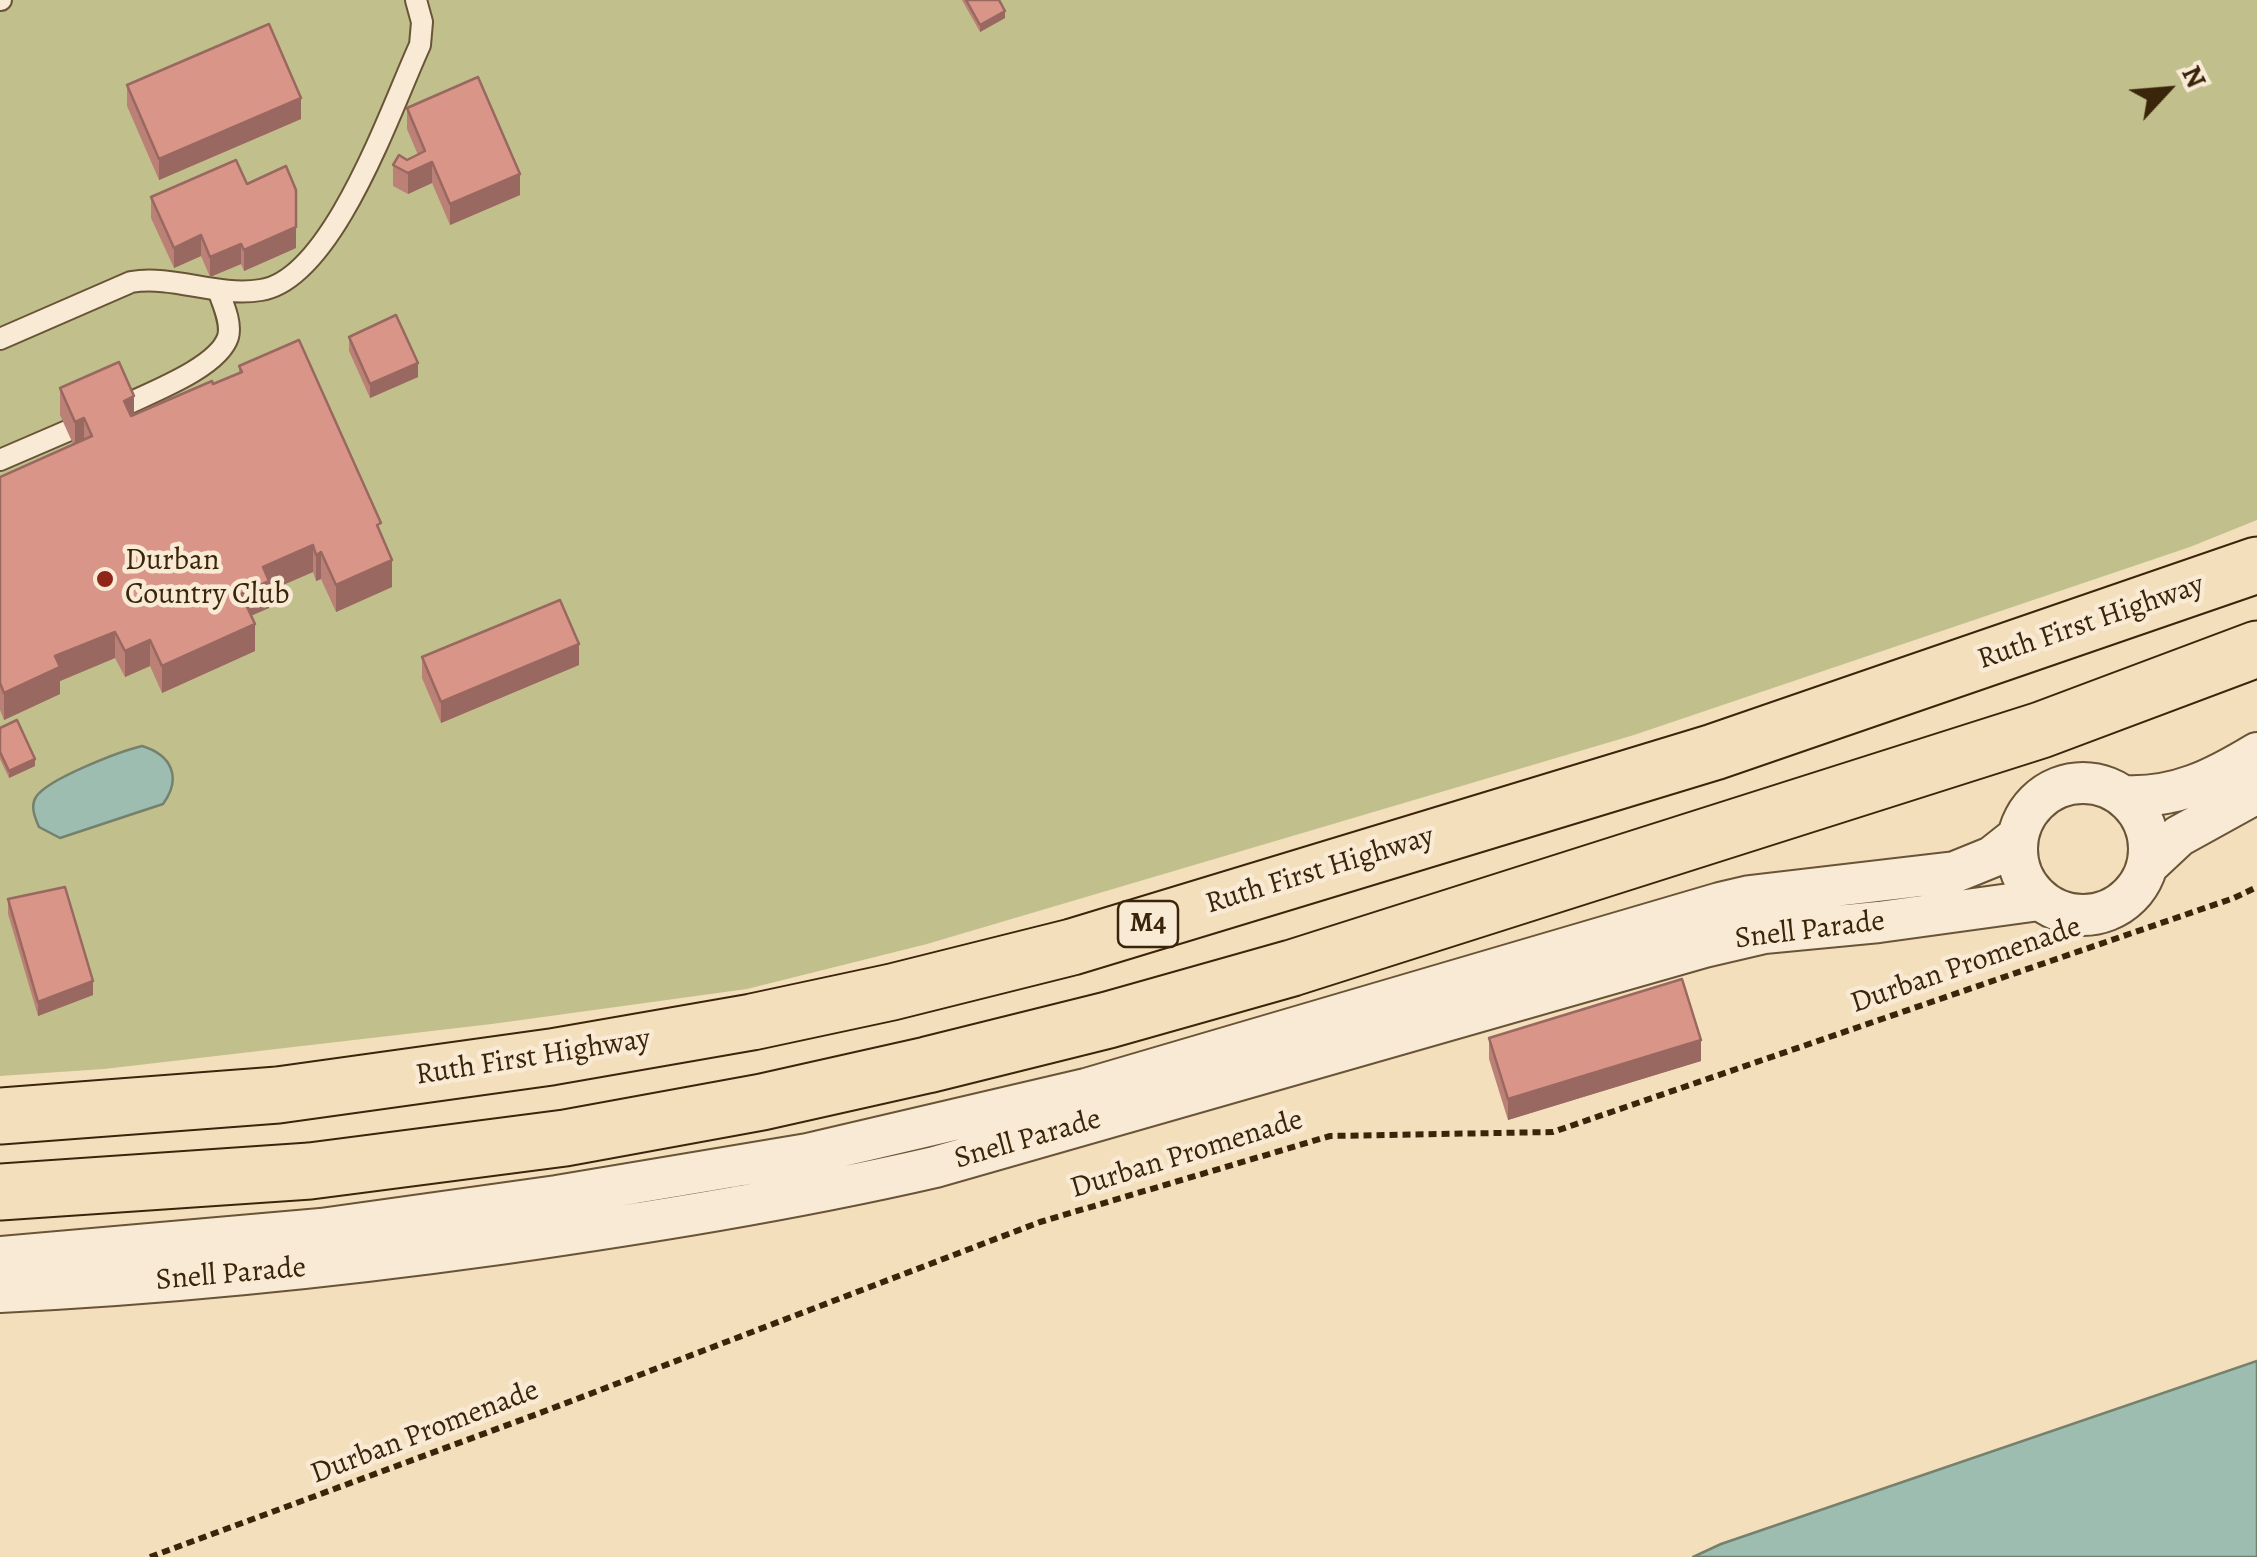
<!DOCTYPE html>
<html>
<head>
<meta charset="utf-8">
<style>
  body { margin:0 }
  #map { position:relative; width:2257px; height:1557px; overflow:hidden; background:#f4dfbd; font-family:Alegreya,serif }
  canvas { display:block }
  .north { position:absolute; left:2117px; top:40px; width:100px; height:100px; -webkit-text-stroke:8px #f8ead4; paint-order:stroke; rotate:64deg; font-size:28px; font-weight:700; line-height:40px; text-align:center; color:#3b250a }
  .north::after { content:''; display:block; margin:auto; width:35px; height:45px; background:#3b250a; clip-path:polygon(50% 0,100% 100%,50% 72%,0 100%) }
</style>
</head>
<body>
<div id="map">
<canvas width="2257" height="1557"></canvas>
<div class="north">N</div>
</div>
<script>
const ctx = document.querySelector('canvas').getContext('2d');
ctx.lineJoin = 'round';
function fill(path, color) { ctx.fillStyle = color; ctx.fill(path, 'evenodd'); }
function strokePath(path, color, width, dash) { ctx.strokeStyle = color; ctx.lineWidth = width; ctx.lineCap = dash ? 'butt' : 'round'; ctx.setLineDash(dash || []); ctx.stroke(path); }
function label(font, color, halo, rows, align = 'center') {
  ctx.font = font + ' Alegreya,serif'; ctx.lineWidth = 9; ctx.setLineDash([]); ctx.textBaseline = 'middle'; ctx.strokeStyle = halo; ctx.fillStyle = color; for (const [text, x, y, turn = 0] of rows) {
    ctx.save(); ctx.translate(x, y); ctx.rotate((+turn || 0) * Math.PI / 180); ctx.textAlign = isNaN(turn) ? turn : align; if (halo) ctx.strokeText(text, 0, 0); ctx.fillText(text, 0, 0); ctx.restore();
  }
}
const green = new Path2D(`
  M 0,0 L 2257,0 L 2257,520 L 2190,547 L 1634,735 L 927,944 L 747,989 L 492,1024 L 104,1069 L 0,1076 Z`);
const water = new Path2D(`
  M 142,746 C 172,755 182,778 163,804 L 60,838 L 39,827 C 35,818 30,806 36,797 C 47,779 121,751 142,746 Z
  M 2257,1361 L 2257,1557 L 1693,1557 L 1721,1544 Z`);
const path = new Path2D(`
  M 150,1557 L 540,1413 L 1040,1222 L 1330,1136 L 1553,1132 L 2234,898 L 2257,887`);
const service = new Path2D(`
  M 0,0 L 1,0
  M 0,339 L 131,282 C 174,275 216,297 261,290 C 333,279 391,108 420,45 L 422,22 L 416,0
  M 121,407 C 149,393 218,368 228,337 C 232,323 223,304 218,290
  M 0,460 L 72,429`);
const minor = new Path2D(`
  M2017 849a66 66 0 1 1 132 0a66 66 0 1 1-132 0Z
  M 2123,796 C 2175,799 2214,779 2257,753
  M 2148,865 L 2179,836 L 2257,793
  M 0,1257 L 321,1229 L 557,1196 L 808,1154 L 1086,1089 L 1720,903 L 1750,896 L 1955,872 L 1992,857 L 2016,838
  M 0,1292 C 167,1284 334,1267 500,1244 C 646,1223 791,1200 935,1167 L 1704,947 L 1764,933 L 1879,922 L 2039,900`);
const motorway = new Path2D(`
  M 0,1116 L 278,1095 L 551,1057 L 752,1022 L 892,992 L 1072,947 L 1714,752 L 2257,565
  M 0,1192 L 310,1171 L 565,1138 L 762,1102 L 927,1065 L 1108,1020 L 1292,968 L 2041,730 L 2257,649`);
const wall = new Path2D(`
  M 962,0 L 999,0 L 1005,18 L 980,32 Z
  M 127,85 L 301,119 L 159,180 L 127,106 Z
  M 407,108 L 520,195 L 450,225 L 432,183 L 408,194 L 393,186 L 393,165 L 418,155 L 407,129 Z
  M 247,184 L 296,248 L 244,271 L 241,264 L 210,277 L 201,256 L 174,268 L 151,218 L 151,197 Z
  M 349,337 L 418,377 L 370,398 L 349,351 Z
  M 239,366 L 381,535 L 392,587 L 336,612 L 321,579 L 316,581 L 313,572 L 269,591 L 269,608 L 251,616 L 255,651 L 162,693 L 150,666 L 125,677 L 115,658 L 60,681 L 60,694 L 4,720 L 0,710 L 0,477 L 73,444 L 60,415 L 60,388 L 134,415 L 239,373 Z
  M 422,657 L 579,665 L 441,723 L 422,678 Z
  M 0,728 L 35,766 L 9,778 L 0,759 Z
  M 8,899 L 93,995 L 38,1016 L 8,914 Z
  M 1489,1038 L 1701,1061 L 1508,1120 L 1489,1059 Z`);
const shadedWall = new Path2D(`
  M 1005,11 L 1005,18 L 980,32 L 980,25 Z
  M 301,98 L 301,119 L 159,180 L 159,159 Z
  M 432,162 L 432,183 L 408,194 L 408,173 Z
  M 520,174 L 520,195 L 450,225 L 450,204 Z
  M 296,227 L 296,248 L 244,271 L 244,250 Z
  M 201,235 L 201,256 L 174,268 L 174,248 Z
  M 241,244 L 241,264 L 210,277 L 210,257 Z
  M 418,363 L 418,377 L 370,398 L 370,384 Z
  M 134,396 L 134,423 L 124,401 Z
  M 84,418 L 84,445 L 75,449 L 75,422 Z
  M 313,545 L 313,572 L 269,591 L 269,608 L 241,620 L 241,594 L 263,567 Z
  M 321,552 L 321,579 L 316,581 L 316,555 Z
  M 392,560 L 392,587 L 336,612 L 336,585 Z
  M 255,624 L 255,651 L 162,693 L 162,666 Z
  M 115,632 L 115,658 L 60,681 L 60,694 L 4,720 L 4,693 L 55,656 Z
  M 150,640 L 150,666 L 125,677 L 125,651 Z
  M 579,644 L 579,665 L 441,723 L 441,702 Z
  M 35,759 L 35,766 L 9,778 L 9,771 Z
  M 93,981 L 93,995 L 38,1016 L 38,1002 Z
  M 1701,1040 L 1701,1061 L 1508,1120 L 1508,1099 Z`);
const building = new Path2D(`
  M 966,0 L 999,0 L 1005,11 L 980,25 Z
  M 269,24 L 301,98 L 159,159 L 127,85 Z
  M 478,77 L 520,174 L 450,204 L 432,162 L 408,173 L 393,165 L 399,155 L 407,160 L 425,151 L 407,108 Z
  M 236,160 L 247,184 L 286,166 L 296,190 L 296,227 L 244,250 L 241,244 L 210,257 L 201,235 L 174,248 L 151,197 Z
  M 396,315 L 418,363 L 370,384 L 349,337 Z
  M 299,340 L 381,523 L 377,525 L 392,560 L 336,585 L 321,552 L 316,555 L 313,545 L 263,567 L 269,581 L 241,594 L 255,624 L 162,666 L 150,640 L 125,651 L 115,632 L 55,656 L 60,667 L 4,693 L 0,683 L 0,477 L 92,436 L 84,418 L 75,422 L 60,388 L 119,362 L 134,396 L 124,401 L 131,416 L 212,381 L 213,384 L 242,372 L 239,366 Z
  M 560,600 L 579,644 L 441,702 L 422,657 Z
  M 17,720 L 35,759 L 9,771 L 0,752 L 0,728 Z
  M 65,887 L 93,981 L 38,1002 L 8,899 Z
  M 1682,979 L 1701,1040 L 1508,1099 L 1489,1038 Z`);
const markers = [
  [105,579,10,"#8f2418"]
];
const shields = [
  [1148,924,60]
];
const shieldNames = [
  ["M4",1148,924]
];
const poiNames = [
  ["Durban",125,562],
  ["Country Club",125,596]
];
const streetNames = [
  ["Ruth First Highway",2091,623,-19],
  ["Ruth First Highway",1320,871,-17],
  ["Snell Parade",1810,931,-7],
  ["Durban Promenade",1966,966,-19],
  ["Ruth First Highway",533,1058,-9],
  ["Snell Parade",1028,1140,-16],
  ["Durban Promenade",1187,1155,-17],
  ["Snell Parade",231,1275,-5],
  ["Durban Promenade",425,1433,-21]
];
fill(green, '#c1c08d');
fill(water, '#9cbdaf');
strokePath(water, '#75806d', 2.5);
strokePath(service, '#695437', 24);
strokePath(minor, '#695437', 44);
strokePath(motorway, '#3b250a', 59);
strokePath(path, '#3b250a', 6, [8, 5]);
strokePath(service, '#f8ead4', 20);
strokePath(minor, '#f8ead4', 40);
strokePath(motorway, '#f4dfbd', 55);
fill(wall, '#bb8076');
fill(shadedWall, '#996860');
fill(building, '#da9589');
strokePath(building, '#996860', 2.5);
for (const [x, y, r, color] of markers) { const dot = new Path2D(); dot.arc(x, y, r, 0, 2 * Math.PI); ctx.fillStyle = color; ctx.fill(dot); strokePath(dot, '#f8ead4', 4); }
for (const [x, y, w] of shields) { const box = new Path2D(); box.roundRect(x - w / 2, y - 23, w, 46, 8); ctx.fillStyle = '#f8ead4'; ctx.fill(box); strokePath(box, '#3b250a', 2.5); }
label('bold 28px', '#3b250a', null, shieldNames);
label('30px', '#3b250a', '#f8ead4', poiNames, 'left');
label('30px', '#3b250a', '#f8ead4', streetNames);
</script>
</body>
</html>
